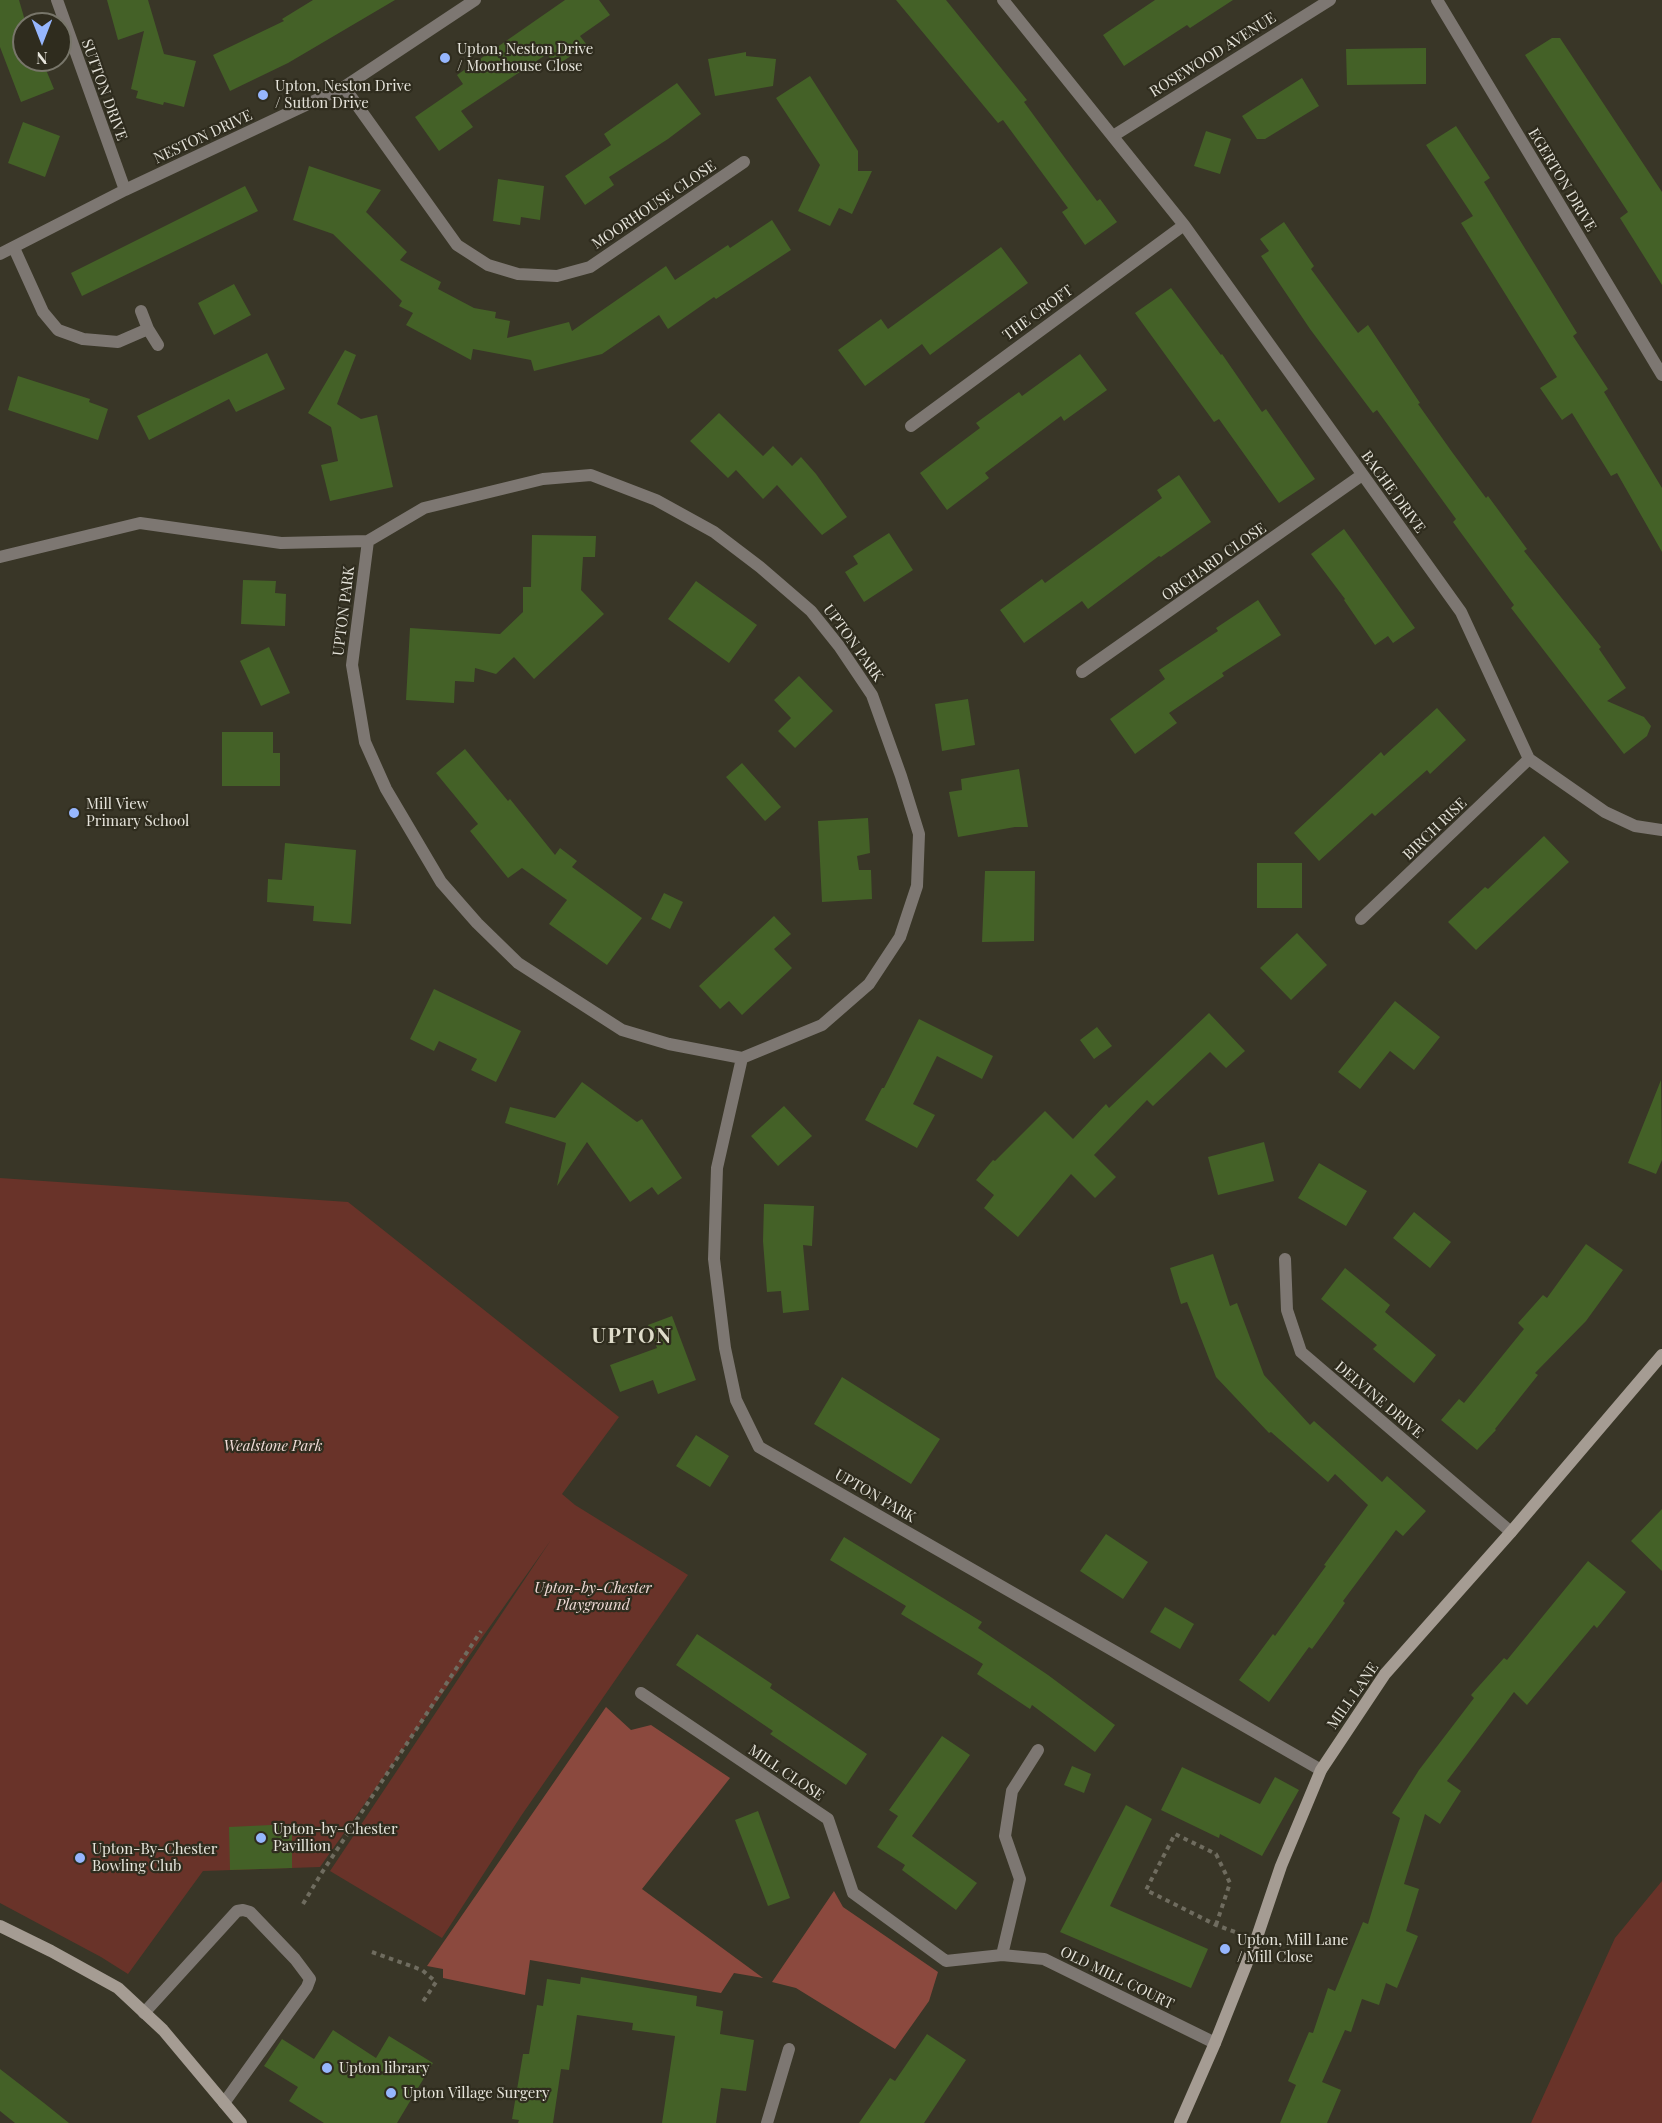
<!DOCTYPE html>
<html>
<head>
<meta charset="utf-8">
<style>
  body { margin:0 }
  #map { position:relative; width:1662px; height:2123px; overflow:hidden; background:#393627; font-family:"Playfair Display",serif }
  canvas { display:block }
  .north { position:absolute; left:12px; top:12px; width:60px; height:60px; box-sizing:border-box; background:#2f2c1e; border:2px solid #78766a; border-radius:50%; rotate:180deg; font-size:16px; font-weight:700; line-height:24px; text-align:center; color:#e6e4db }
  .north::after { content:''; display:block; margin:auto; width:21px; height:27px; background:#96b6fd; clip-path:polygon(50% 0,100% 100%,50% 72%,0 100%) }
</style>
</head>
<body>
<div id="map">
<canvas width="1662" height="2123"></canvas>
<div class="north">N</div>
</div>
<script>
const ctx = document.querySelector('canvas').getContext('2d');
ctx.lineJoin = 'round';
function fill(path, color) { ctx.fillStyle = color; ctx.fill(path, 'evenodd'); }
function strokePath(path, color, width, dash) { ctx.strokeStyle = color; ctx.lineWidth = width; ctx.lineCap = dash ? 'butt' : 'round'; ctx.setLineDash(dash || []); ctx.stroke(path); }
function label(font, color, halo, rows, align = 'center') {
  ctx.font = font + ' "Playfair Display",serif'; ctx.lineWidth = 4.5; ctx.setLineDash([]); ctx.textBaseline = 'middle'; ctx.strokeStyle = halo; ctx.fillStyle = color; for (const [text, x, y, turn = 0] of rows) {
    ctx.save(); ctx.translate(x, y); ctx.rotate((+turn || 0) * Math.PI / 180); ctx.textAlign = isNaN(turn) ? turn : align; if (halo) ctx.strokeText(text, 0, 0); ctx.fillText(text, 0, 0); ctx.restore();
  }
}
const green = new Path2D(`
  M 0,1178 L 348,1202 L 619,1417 L 562,1494 L 575,1505 L 688,1575 L 521,1816 L 442,1938 L 330,1871 L 551,1540 L 320,1867 L 203,1871 L 128,1974 L 101,1957 L 0,1903 Z
  M 1662,1881 L 1662,2123 L 1531,2123 L 1615,1938 Z`);
const forest = new Path2D(`
  M 606,1707 L 631,1730 L 651,1725 L 730,1778 L 642,1889 L 763,1978 L 734,1973 L 721,1993 L 530,1960 L 525,1995 L 443,1978 L 443,1969 L 427,1966 Z
  M 834,1891 L 843,1907 L 938,1972 L 929,2001 L 895,2049 L 796,1988 L 772,1982 Z`);
const building = new Path2D(`
  M 0,0 L 19,0 L 26,24 L 24,24 L 24,60 L 38,60 L 40,66 L 44,65 L 54,89 L 21,102 L 0,47 Z
  M 107,0 L 148,0 L 164,54 L 196,61 L 184,107 L 164,102 L 163,105 L 136,98 L 138,91 L 131,89 L 144,31 L 118,40 Z
  M 313,0 L 395,0 L 288,63 L 230,91 L 213,55 L 284,21 L 282,19 Z
  M 565,0 L 599,0 L 610,15 L 580,36 L 587,45 L 556,66 L 547,54 L 461,111 L 473,127 L 439,151 L 415,117 L 463,84 L 457,75 Z
  M 896,0 L 946,0 L 1027,100 L 1024,102 L 1065,158 L 1097,201 L 1100,199 L 1117,222 L 1085,245 L 1062,212 L 1068,208 L 1003,120 L 998,123 Z
  M 1155,0 L 1233,0 L 1190,28 L 1187,25 L 1124,66 L 1103,35 Z
  M 1552,38 L 1560,38 L 1662,192 L 1662,285 L 1620,218 L 1628,212 L 1525,55 Z
  M 1426,48 L 1426,84 L 1347,85 L 1346,49 Z
  M 746,52 L 746,56 L 776,59 L 773,86 L 715,96 L 708,59 Z
  M 810,76 L 858,151 L 858,171 L 872,171 L 852,214 L 839,208 L 830,226 L 798,211 L 820,165 L 776,98 Z
  M 1302,78 L 1319,106 L 1265,139 L 1257,139 L 1242,116 Z
  M 677,83 L 701,114 L 668,139 L 609,177 L 614,185 L 585,205 L 565,176 L 611,145 L 604,134 Z
  M 23,122 L 60,136 L 45,177 L 8,163 Z
  M 1456,126 L 1490,178 L 1484,182 L 1577,333 L 1573,336 L 1608,389 L 1604,392 L 1662,488 L 1662,552 L 1617,473 L 1611,476 L 1572,413 L 1562,420 L 1540,388 L 1557,377 L 1461,223 L 1473,216 L 1426,145 Z
  M 1206,131 L 1231,139 L 1220,174 L 1194,166 Z
  M 309,166 L 381,190 L 366,212 L 407,252 L 400,260 L 441,282 L 438,289 L 474,308 L 496,312 L 495,318 L 510,321 L 507,338 L 569,322 L 572,331 L 666,266 L 675,280 L 728,245 L 730,248 L 772,220 L 791,250 L 716,299 L 714,297 L 668,329 L 659,315 L 602,354 L 534,371 L 531,360 L 473,349 L 471,360 L 406,325 L 413,313 L 399,306 L 402,301 L 333,234 L 293,220 Z
  M 498,179 L 544,186 L 540,220 L 521,217 L 520,225 L 493,221 Z
  M 245,186 L 258,211 L 82,296 L 71,273 Z
  M 1284,222 L 1314,266 L 1311,269 L 1358,333 L 1368,325 L 1420,403 L 1418,404 L 1452,452 L 1486,498 L 1488,496 L 1527,549 L 1524,551 L 1601,647 L 1599,649 L 1626,688 L 1607,701 L 1644,717 L 1651,726 L 1647,736 L 1624,754 L 1511,608 L 1514,605 L 1453,522 L 1456,519 L 1377,410 L 1373,413 L 1310,329 L 1261,256 L 1269,251 L 1260,239 Z
  M 1001,247 L 1028,283 L 930,355 L 922,344 L 865,386 L 838,350 L 881,319 L 888,329 Z
  M 234,284 L 251,315 L 214,335 L 198,303 Z
  M 1171,288 L 1221,355 L 1222,354 L 1262,412 L 1266,409 L 1315,479 L 1279,503 L 1219,419 L 1214,422 L 1135,313 Z
  M 345,350 L 356,355 L 337,404 L 361,419 L 377,415 L 393,487 L 330,501 L 321,465 L 338,461 L 331,427 L 308,413 Z
  M 267,353 L 285,389 L 236,412 L 229,399 L 149,440 L 137,416 Z
  M 1080,354 L 1107,390 L 1064,421 L 1061,416 L 985,473 L 989,478 L 947,510 L 920,473 L 980,428 L 976,423 L 1019,392 L 1022,396 Z
  M 18,376 L 90,399 L 89,402 L 108,409 L 98,440 L 8,410 Z
  M 719,413 L 763,456 L 773,446 L 792,466 L 801,457 L 816,474 L 847,517 L 822,535 L 777,485 L 763,499 L 736,470 L 728,478 L 690,441 Z
  M 1179,475 L 1211,522 L 1161,557 L 1159,556 L 1088,609 L 1082,601 L 1024,643 L 1000,610 L 1042,579 L 1045,583 L 1162,498 L 1157,490 Z
  M 1344,529 L 1415,628 L 1393,643 L 1388,636 L 1375,645 L 1344,600 L 1345,599 L 1311,554 Z
  M 889,533 L 913,570 L 864,602 L 845,572 L 858,564 L 853,556 Z
  M 532,535 L 596,536 L 595,557 L 583,557 L 581,590 L 604,614 L 534,679 L 514,657 L 496,674 L 475,668 L 474,682 L 455,681 L 454,703 L 406,700 L 410,628 L 500,634 L 523,612 L 523,587 L 531,587 Z
  M 243,580 L 276,581 L 275,593 L 286,594 L 285,626 L 241,624 Z
  M 696,581 L 757,625 L 729,663 L 668,619 Z
  M 1258,600 L 1281,635 L 1222,673 L 1224,676 L 1169,713 L 1177,723 L 1135,754 L 1110,719 L 1165,679 L 1159,670 L 1218,631 L 1216,628 Z
  M 269,647 L 290,693 L 261,706 L 240,661 Z
  M 799,676 L 833,711 L 795,748 L 778,731 L 791,718 L 774,700 Z
  M 968,699 L 975,745 L 942,751 L 935,704 Z
  M 1437,708 L 1466,740 L 1430,774 L 1427,770 L 1375,816 L 1372,813 L 1319,861 L 1294,833 L 1381,752 L 1384,756 Z
  M 222,732 L 273,732 L 273,753 L 280,753 L 280,786 L 222,786 Z
  M 465,749 L 508,801 L 510,799 L 555,855 L 560,848 L 577,861 L 572,867 L 642,918 L 607,965 L 549,924 L 567,900 L 522,868 L 508,878 L 470,831 L 478,824 L 436,773 Z
  M 742,763 L 781,807 L 765,821 L 726,777 Z
  M 1019,769 L 1028,827 L 1015,827 L 958,837 L 949,792 L 962,790 L 961,779 Z
  M 868,818 L 870,853 L 857,856 L 859,870 L 871,870 L 872,899 L 822,902 L 818,821 Z
  M 1544,836 L 1569,862 L 1476,950 L 1448,922 L 1485,887 L 1488,889 Z
  M 285,843 L 356,850 L 351,924 L 313,921 L 314,906 L 267,902 L 268,879 L 282,880 Z
  M 1257,863 L 1302,863 L 1302,908 L 1257,908 Z
  M 985,871 L 1035,871 L 1034,941 L 982,942 Z
  M 664,893 L 683,902 L 670,929 L 651,919 Z
  M 774,916 L 791,934 L 774,949 L 792,968 L 742,1015 L 729,1001 L 720,1009 L 699,986 Z
  M 1297,933 L 1327,965 L 1291,1000 L 1260,968 Z
  M 434,989 L 521,1031 L 496,1082 L 471,1070 L 477,1059 L 439,1041 L 434,1051 L 410,1039 Z
  M 1395,1001 L 1440,1037 L 1414,1070 L 1390,1051 L 1360,1089 L 1338,1072 Z
  M 1209,1013 L 1245,1051 L 1226,1068 L 1210,1052 L 1153,1106 L 1147,1100 L 1094,1155 L 1116,1177 L 1095,1198 L 1071,1174 L 1018,1237 L 984,1208 L 994,1195 L 976,1180 L 993,1160 L 995,1161 L 1045,1111 L 1073,1139 L 1106,1104 L 1109,1108 Z
  M 919,1019 L 993,1056 L 982,1079 L 937,1056 L 913,1104 L 935,1115 L 917,1148 L 865,1120 L 882,1088 L 884,1088 Z
  M 1097,1027 L 1112,1046 L 1094,1059 L 1080,1040 Z
  M 1661,1080 L 1662,1160 L 1656,1174 L 1628,1163 Z
  M 582,1082 L 637,1122 L 642,1119 L 682,1178 L 658,1195 L 652,1187 L 630,1202 L 587,1142 L 557,1186 L 566,1143 L 505,1123 L 510,1107 L 555,1118 Z
  M 784,1106 L 812,1136 L 778,1166 L 751,1136 Z
  M 1264,1142 L 1274,1181 L 1218,1195 L 1208,1157 Z
  M 1319,1163 L 1367,1191 L 1346,1226 L 1298,1198 Z
  M 764,1204 L 814,1206 L 812,1246 L 803,1245 L 809,1310 L 783,1313 L 781,1291 L 767,1292 L 763,1241 Z
  M 1414,1212 L 1451,1242 L 1430,1268 L 1393,1238 Z
  M 1586,1244 L 1623,1270 L 1586,1321 L 1535,1373 L 1538,1375 L 1495,1429 L 1496,1430 L 1477,1450 L 1441,1420 L 1459,1399 L 1464,1403 L 1524,1329 L 1518,1323 L 1543,1295 L 1547,1298 Z
  M 1213,1254 L 1230,1306 L 1237,1303 L 1264,1375 L 1310,1425 L 1314,1421 L 1382,1482 L 1387,1476 L 1426,1511 L 1403,1536 L 1396,1530 L 1343,1601 L 1345,1603 L 1328,1627 L 1312,1649 L 1309,1647 L 1269,1702 L 1239,1680 L 1273,1634 L 1275,1636 L 1326,1566 L 1324,1565 L 1368,1505 L 1335,1474 L 1328,1482 L 1271,1432 L 1269,1433 L 1216,1377 L 1187,1302 L 1181,1304 L 1170,1268 Z
  M 1345,1268 L 1390,1305 L 1385,1312 L 1436,1355 L 1414,1383 L 1373,1349 L 1377,1345 L 1321,1299 Z
  M 672,1316 L 696,1380 L 658,1394 L 653,1380 L 620,1392 L 610,1365 L 657,1348 L 648,1325 Z
  M 842,1377 L 940,1439 L 911,1484 L 814,1424 Z
  M 696,1435 L 729,1456 L 710,1487 L 676,1466 Z
  M 1662,1509 L 1662,1571 L 1631,1541 Z
  M 1106,1534 L 1148,1562 L 1123,1599 L 1080,1571 Z
  M 844,1537 L 982,1622 L 978,1628 L 1048,1675 L 1115,1725 L 1095,1752 L 1032,1705 L 1030,1709 L 977,1674 L 983,1664 L 901,1614 L 906,1606 L 830,1560 Z
  M 1588,1561 L 1626,1592 L 1597,1628 L 1594,1625 L 1527,1705 L 1514,1692 L 1447,1781 L 1461,1791 L 1440,1824 L 1425,1814 L 1404,1884 L 1419,1889 L 1406,1931 L 1418,1936 L 1397,1988 L 1386,1983 L 1379,2005 L 1362,1999 L 1351,2032 L 1345,2030 L 1322,2082 L 1341,2090 L 1327,2123 L 1280,2123 L 1296,2085 L 1288,2081 L 1309,2032 L 1313,2033 L 1328,1988 L 1335,1991 L 1363,1922 L 1368,1924 L 1400,1818 L 1392,1813 L 1419,1770 L 1474,1698 L 1471,1695 L 1504,1658 L 1507,1660 Z
  M 1165,1607 L 1194,1624 L 1180,1649 L 1150,1632 Z
  M 697,1634 L 772,1684 L 770,1688 L 867,1754 L 846,1785 L 770,1734 L 773,1731 L 676,1665 Z
  M 942,1736 L 970,1755 L 912,1836 L 977,1883 L 956,1910 L 902,1870 L 905,1865 L 877,1847 L 898,1816 L 889,1810 Z
  M 1072,1766 L 1091,1774 L 1084,1793 L 1064,1785 Z
  M 1182,1767 L 1260,1804 L 1275,1777 L 1299,1790 L 1262,1856 L 1220,1834 L 1219,1838 L 1161,1810 Z
  M 1126,1805 L 1152,1819 L 1110,1906 L 1208,1949 L 1191,1988 L 1060,1932 Z
  M 758,1811 L 790,1898 L 768,1906 L 735,1820 Z
  M 292,1824 L 292,1868 L 230,1870 L 229,1827 Z
  M 581,1977 L 697,1996 L 696,2006 L 723,2011 L 720,2034 L 754,2040 L 746,2091 L 721,2088 L 716,2123 L 662,2123 L 675,2036 L 632,2030 L 633,2023 L 577,2015 L 569,2070 L 561,2069 L 553,2123 L 518,2123 L 519,2120 L 512,2119 L 523,2054 L 529,2054 L 537,2005 L 543,2006 L 547,1979 L 580,1984 Z
  M 333,2030 L 376,2058 L 389,2036 L 433,2063 L 397,2123 L 324,2123 L 289,2101 L 298,2087 L 264,2066 L 282,2039 L 314,2059 Z
  M 927,2034 L 966,2060 L 924,2123 L 859,2123 L 890,2078 L 895,2081 Z
  M 0,2069 L 44,2103 L 69,2123 L 15,2123 L 0,2111 Z`);
const path = new Path2D(`
  M 303,1904 L 321,1874 L 481,1631
  M 1216,1925 L 1230,1883 L 1216,1854 L 1175,1834 L 1146,1890 L 1216,1925 L 1238,1933
  M 372,1952 L 422,1970 L 436,1982 L 422,2003`);
const lane = new Path2D(`
  M 144,2013 L 237,1911 L 243,1910 L 250,1912 L 295,1959 L 310,1979 L 307,1987 L 224,2103
  M 767,2123 L 789,2049`);
const street = new Path2D(`
  M 57,0 L 125,190
  M 1003,0 L 1184,225 L 1461,612 L 1529,759 L 1605,812 L 1635,826 L 1662,830
  M 1437,0 L 1662,375
  M 344,87 L 457,245 L 488,265 L 518,274 L 557,276 L 590,267 L 744,162
  M 1113,136 L 1330,0
  M 14,248 L 43,312 L 58,330 L 83,339 L 118,342 L 148,329
  M 0,254 L 125,190 L 344,87 L 475,0
  M 141,311 L 148,329 L 158,345
  M 911,426 L 1184,225
  M 591,475 L 656,500 L 714,532 L 760,567 L 811,611 L 839,646 L 872,695 L 901,776 L 919,834 L 917,886 L 900,937 L 869,984 L 822,1025 L 742,1058 L 669,1044 L 622,1030 L 518,963 L 477,923 L 441,882 L 386,789 L 365,742 L 352,665 L 368,541 L 424,508 L 543,479 Z
  M 0,557 L 140,523 L 281,543 L 368,541
  M 1082,672 L 1362,475
  M 1361,919 L 1529,759
  M 742,1058 L 717,1168 L 714,1259 L 725,1348 L 736,1400 L 759,1447 L 1321,1770
  M 1285,1259 L 1287,1310 L 1301,1352 L 1511,1532
  M 641,1693 L 828,1819 L 853,1893 L 946,1961 L 1002,1955 L 1044,1959 L 1215,2043
  M 1002,1955 L 1020,1879 L 1005,1836 L 1012,1791 L 1038,1750`);
const secondary = new Path2D(`
  M 0,1926 L 51,1951 L 118,1988 L 163,2030 L 241,2123
  M 1180,2123 L 1215,2043 L 1256,1940 L 1281,1866 L 1321,1770 L 1385,1674 L 1511,1532 L 1662,1355`);
const markers = [
  [445,58,6,"#96b6fd"],
  [263,95,6,"#96b6fd"],
  [74,813,6,"#96b6fd"],
  [261,1838,6,"#96b6fd"],
  [80,1858,6,"#96b6fd"],
  [1225,1949,6,"#96b6fd"],
  [327,2068,6,"#96b6fd"],
  [391,2093,6,"#96b6fd"]
];
const poiNames = [
  ["Upton, Neston Drive",457,49],
  ["/ Moorhouse Close",457,66],
  ["Upton, Neston Drive",275,86],
  ["/ Sutton Drive",275,103],
  ["Mill View",86,804],
  ["Primary School",86,821],
  ["Upton-by-Chester",273,1829],
  ["Pavillion",273,1846],
  ["Upton-By-Chester",92,1849],
  ["Bowling Club",92,1866],
  ["Upton, Mill Lane",1237,1940],
  ["/ Mill Close",1237,1957],
  ["Upton library",339,2068],
  ["Upton Village Surgery",403,2093]
];
const streetNames = [
  ["ROSEWOOD AVENUE",1213,55,-32],
  ["SUTTON DRIVE",104,90,70],
  ["NESTON DRIVE",203,137,-25],
  ["EGERTON DRIVE",1562,180,59],
  ["MOORHOUSE CLOSE",654,205,-34],
  ["THE CROFT",1038,313,-36],
  ["BACHE DRIVE",1393,492,54],
  ["ORCHARD CLOSE",1214,562,-35],
  ["UPTON PARK",344,611,-83],
  ["UPTON PARK",853,643,54],
  ["BIRCH RISE",1435,829,-44],
  ["DELVINE DRIVE",1379,1400,40],
  ["UPTON PARK",875,1496,30],
  ["MILL LANE",1353,1696,-55],
  ["MILL CLOSE",786,1773,34],
  ["OLD MILL COURT",1117,1978,26]
];
const parkNames = [
  ["Wealstone Park",273,1446],
  ["Upton-by-Chester",593,1588],
  ["Playground",593,1605]
];
const districtNames = [
  ["UPTON",632,1336]
];
fill(green, '#693329');
fill(forest, '#8b493e');
fill(building, '#446127');
strokePath(path, '#6f6c5f', 4, [4.5, 4.5]);
strokePath(lane, '#7d7772', 12);
strokePath(street, '#7d7772', 12);
strokePath(secondary, '#a59c93', 12);
for (const [x, y, r, color] of markers) { const dot = new Path2D(); dot.arc(x, y, r, 0, 2 * Math.PI); ctx.fillStyle = color; ctx.fill(dot); strokePath(dot, '#2f2c1e', 2); }
label('15px', '#e6e4db', '#2f2c1e', poiNames, 'left');
label('15px', '#e6e4db', '#2f2c1e', streetNames);
label('italic 15px', '#f0dbd7', '#2f2c1e', parkNames);
ctx.letterSpacing = '1.5px';
label('bold 21px', '#dfdcca', '#2f2c1e', districtNames);
ctx.letterSpacing = '0px';
</script>
</body>
</html>
